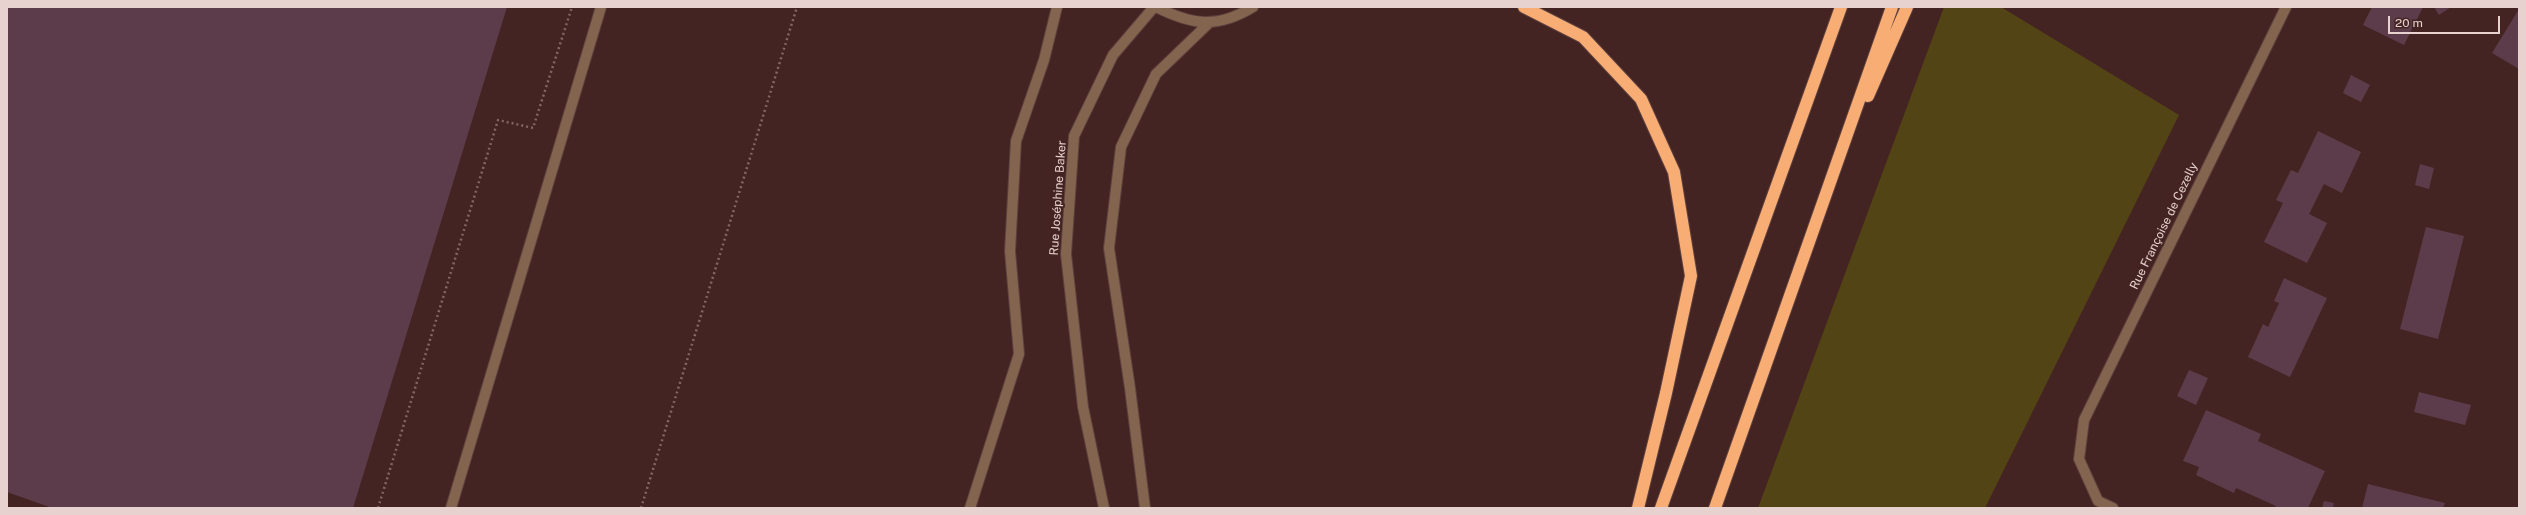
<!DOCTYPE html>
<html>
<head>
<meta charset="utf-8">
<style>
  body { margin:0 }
  #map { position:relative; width:2526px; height:515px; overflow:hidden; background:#442422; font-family:"Public Sans",sans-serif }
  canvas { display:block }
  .frame { position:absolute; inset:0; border:8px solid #e7d2cf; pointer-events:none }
  .scale { position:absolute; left:2388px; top:16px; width:112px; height:18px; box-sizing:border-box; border:2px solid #e7d2cf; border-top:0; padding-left:5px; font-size:12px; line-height:14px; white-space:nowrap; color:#e7d2cf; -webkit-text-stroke:3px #442422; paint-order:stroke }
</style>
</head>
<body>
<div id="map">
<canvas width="2526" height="515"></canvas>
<div class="frame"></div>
<div class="scale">20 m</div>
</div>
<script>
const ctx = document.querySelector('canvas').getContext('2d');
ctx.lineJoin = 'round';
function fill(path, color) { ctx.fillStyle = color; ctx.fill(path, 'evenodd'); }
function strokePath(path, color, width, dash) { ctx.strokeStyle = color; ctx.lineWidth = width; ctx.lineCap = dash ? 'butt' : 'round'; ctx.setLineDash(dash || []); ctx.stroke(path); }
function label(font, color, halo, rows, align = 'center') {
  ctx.font = font + ' "Public Sans",sans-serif'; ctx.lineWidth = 4; ctx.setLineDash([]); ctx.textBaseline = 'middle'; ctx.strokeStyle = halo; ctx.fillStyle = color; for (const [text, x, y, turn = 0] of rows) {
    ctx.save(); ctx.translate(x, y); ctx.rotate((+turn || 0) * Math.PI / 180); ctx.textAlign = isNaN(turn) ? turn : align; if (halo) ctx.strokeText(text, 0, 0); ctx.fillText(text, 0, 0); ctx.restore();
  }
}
const green = new Path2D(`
  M 1944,7 L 2001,7 L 2179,115 L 1985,508 L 1758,508 Z`);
const building = new Path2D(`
  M 7,7 L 507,7 L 353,508 L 52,508 L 7,492 Z
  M 2372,7 L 2423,7 L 2404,45 L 2363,25 Z
  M 2434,7 L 2451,7 L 2439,15 Z
  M 2519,9 L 2519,69 L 2492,53 Z
  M 2351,75 L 2370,85 L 2361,102 L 2343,93 Z
  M 2318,131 L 2361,152 L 2342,193 L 2324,184 L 2309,214 L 2327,223 L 2307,263 L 2264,242 L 2283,203 L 2276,200 L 2291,170 L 2298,173 Z
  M 2420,164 L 2434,168 L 2429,189 L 2415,185 Z
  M 2426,227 L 2464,236 L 2438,339 L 2400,329 Z
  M 2284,278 L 2327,298 L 2290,377 L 2248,357 L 2263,324 L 2268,327 L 2279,303 L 2274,301 Z
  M 2189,370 L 2208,378 L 2196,405 L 2177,396 Z
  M 2419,392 L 2471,405 L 2465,425 L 2414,412 Z
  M 2206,410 L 2261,434 L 2258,441 L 2325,471 L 2308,508 L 2275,508 L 2276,506 L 2236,488 L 2234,493 L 2196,475 L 2199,467 L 2183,461 Z
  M 2368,484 L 2445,503 L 2443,508 L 2362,508 Z
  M 2324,501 L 2334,503 L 2333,508 L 2322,508 Z`);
const path = new Path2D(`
  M 378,508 L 498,120 L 533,128 L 572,7
  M 641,508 L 797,7`);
const minor = new Path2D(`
  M 1156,7 C 1192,25 1217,29 1253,7
  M 451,508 L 601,7
  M 970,508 L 1019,354 L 1010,251 L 1016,141 L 1044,60 L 1057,7
  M 1104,508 L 1083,407 L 1066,254 L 1074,136 L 1113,55 L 1154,7
  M 1145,508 L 1130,388 L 1109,248 L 1121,147 L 1156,74 L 1209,23
  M 2113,508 L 2098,501 L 2079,459 L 2084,420 L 2286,7`);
const highway = new Path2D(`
  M 1524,7 L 1583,37 L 1641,99 L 1674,172 L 1691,276 L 1666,393 L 1638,508
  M 1868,96 L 1907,7
  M 1661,508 L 1841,7
  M 1715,508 L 1892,7`);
const streetNames = [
  ["Rue Joséphine Baker",1058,198,-86],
  ["Rue Françoise de Cezelly",2164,226,-64]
];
fill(green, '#534415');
fill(building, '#5c3c4a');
strokePath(minor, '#5e403e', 12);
strokePath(highway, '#5e403e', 14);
strokePath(path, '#826664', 2.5, [2, 3]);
strokePath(minor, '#83654f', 10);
strokePath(highway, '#f8ad75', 12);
label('12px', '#e7d2cf', '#442422', streetNames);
</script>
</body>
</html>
